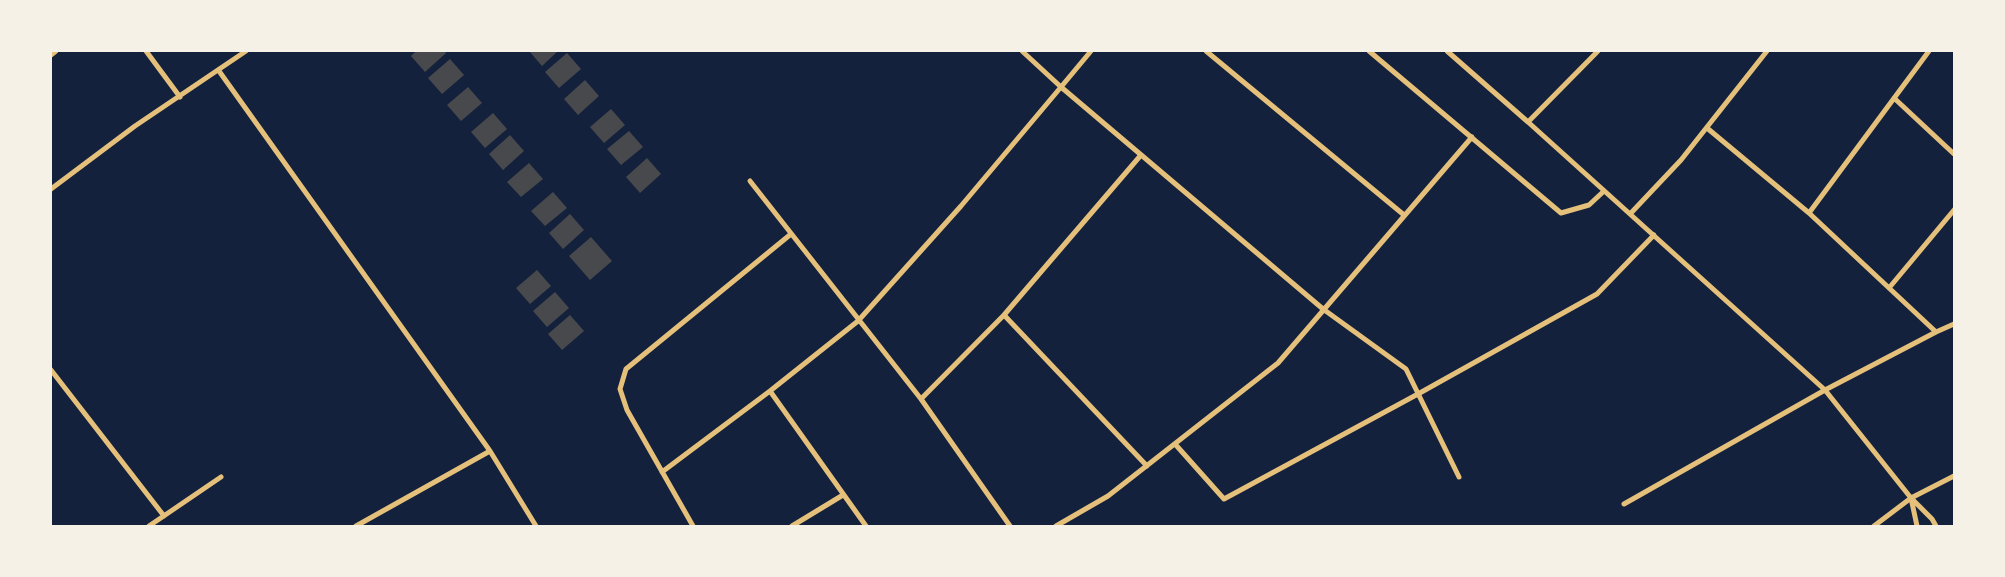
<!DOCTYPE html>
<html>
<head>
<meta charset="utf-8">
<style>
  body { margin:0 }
  #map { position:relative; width:2005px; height:577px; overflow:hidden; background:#14213d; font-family:Helvetica,sans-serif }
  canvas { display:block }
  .frame { position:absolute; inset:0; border:52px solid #f6f1e7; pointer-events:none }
</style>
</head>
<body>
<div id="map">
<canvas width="2005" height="577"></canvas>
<div class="frame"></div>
</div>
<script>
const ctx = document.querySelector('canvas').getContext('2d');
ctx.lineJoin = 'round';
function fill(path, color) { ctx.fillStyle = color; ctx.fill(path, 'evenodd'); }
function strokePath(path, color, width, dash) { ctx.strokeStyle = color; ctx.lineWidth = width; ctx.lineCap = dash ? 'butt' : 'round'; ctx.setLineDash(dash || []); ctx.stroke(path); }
const building = new Path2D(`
  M 416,51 L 445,51 L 446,53 L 425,72 L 411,56 Z
  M 529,51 L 558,51 L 542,66 Z
  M 567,53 L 581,69 L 559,88 L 545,72 Z
  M 450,59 L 464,75 L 442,94 L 428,78 Z
  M 585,80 L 599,96 L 578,115 L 564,99 Z
  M 468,87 L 482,103 L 461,121 L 447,105 Z
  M 611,109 L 625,125 L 604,143 L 590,127 Z
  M 493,113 L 507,129 L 485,148 L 471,132 Z
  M 629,131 L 643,147 L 621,165 L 607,149 Z
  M 510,135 L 524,151 L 503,170 L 489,154 Z
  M 647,158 L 661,174 L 640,193 L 626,177 Z
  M 529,163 L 543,179 L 521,197 L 507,182 Z
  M 553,192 L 567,208 L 545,226 L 531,211 Z
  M 570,214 L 584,230 L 563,249 L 549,233 Z
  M 591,237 L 612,261 L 590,280 L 569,256 Z
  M 537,270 L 551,286 L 530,304 L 516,288 Z
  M 555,292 L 569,308 L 547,327 L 533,311 Z
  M 570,315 L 584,331 L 562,350 L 548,334 Z`);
const minor = new Path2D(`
  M 146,51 L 180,97
  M 1022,51 L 1061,87 L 1091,51
  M 1206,51 L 1404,215
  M 1369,51 L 1561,213 L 1589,205 L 1604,191
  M 1447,51 L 1528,122 L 1598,51
  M 1929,51 L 1809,213 L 1936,332
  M 51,55 L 56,51
  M 219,71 L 490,451 L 536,526
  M 1894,98 L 1954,154
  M 1528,122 L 1825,390 L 1911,498 L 1932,519 L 1936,526
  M 1707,128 L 1809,213
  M 750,181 L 921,399 L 1010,526
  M 51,189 L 135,126 L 246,51
  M 1631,213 L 1681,160 L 1767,51
  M 1889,288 L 1954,210
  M 1004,315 L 1147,466
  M 51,370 L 164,516
  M 770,391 L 866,526
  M 921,399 L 1004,315 L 1141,155
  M 1175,444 L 1224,499 L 1418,394 L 1597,294 L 1654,235
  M 662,472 L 770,391 L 858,321 L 961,206 L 1061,87 L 1323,309 L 1406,369 L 1459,477
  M 1911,498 L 1917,526
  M 1624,504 L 1825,390 L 1936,332 L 1954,324
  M 149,526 L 221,477
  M 356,526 L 490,451
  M 693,526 L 627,410 L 620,389 L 626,369 L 791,234
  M 792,526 L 843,495
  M 1056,526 L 1108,496 L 1278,363 L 1472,137
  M 1874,526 L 1911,498 L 1954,476`);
fill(building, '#48494c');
strokePath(minor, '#e5c07b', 5);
</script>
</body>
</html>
